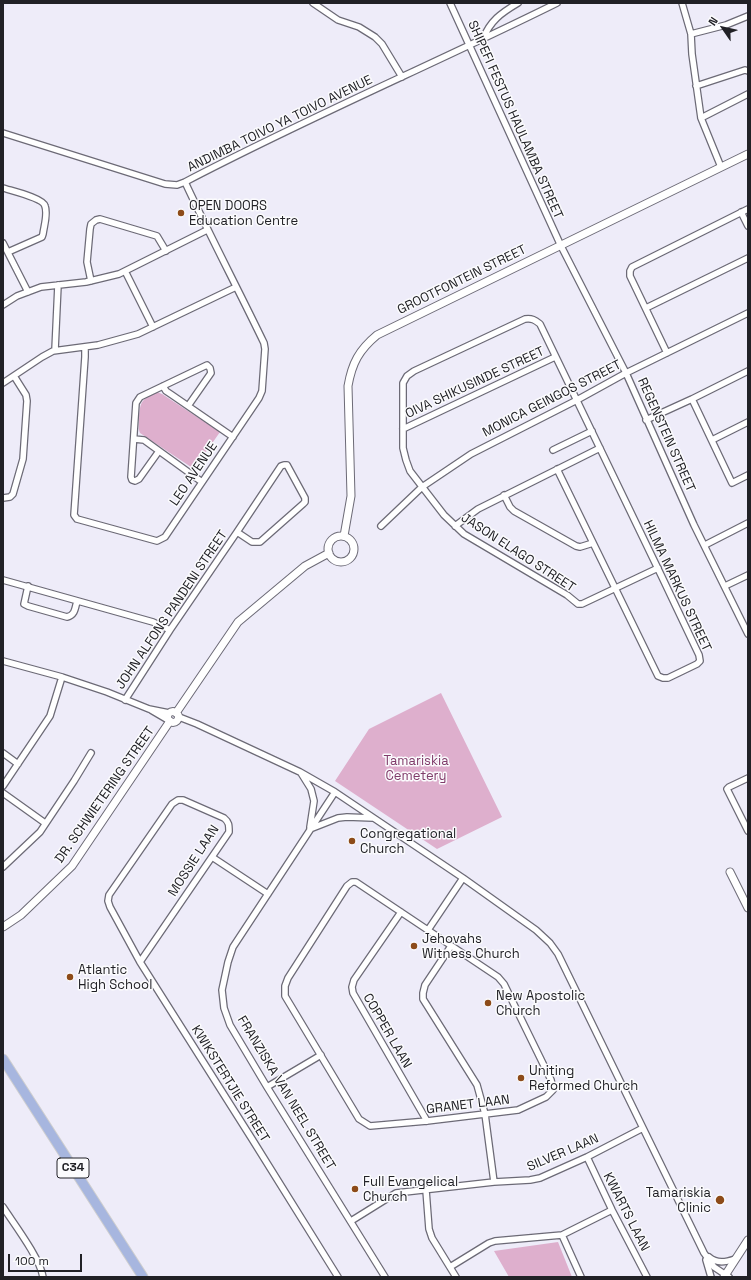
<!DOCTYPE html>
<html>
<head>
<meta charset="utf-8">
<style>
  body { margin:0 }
  #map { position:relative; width:751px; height:1280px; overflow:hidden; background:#eeecf9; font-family:"Space Grotesk",sans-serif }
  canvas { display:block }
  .frame { position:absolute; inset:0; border:4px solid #212126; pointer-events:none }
  .north { position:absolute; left:703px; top:8px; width:40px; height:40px; -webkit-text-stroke:3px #fbfbfd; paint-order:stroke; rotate:304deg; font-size:11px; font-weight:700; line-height:16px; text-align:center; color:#212126 }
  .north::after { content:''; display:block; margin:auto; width:14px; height:18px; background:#212126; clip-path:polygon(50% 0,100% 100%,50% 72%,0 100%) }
  .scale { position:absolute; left:8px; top:1254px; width:74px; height:18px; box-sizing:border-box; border:2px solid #212126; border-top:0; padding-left:5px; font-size:12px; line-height:14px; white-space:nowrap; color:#212126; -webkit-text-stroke:3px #fbfbfd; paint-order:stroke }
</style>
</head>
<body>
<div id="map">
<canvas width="751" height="1280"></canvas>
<div class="frame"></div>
<div class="north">N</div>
<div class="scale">100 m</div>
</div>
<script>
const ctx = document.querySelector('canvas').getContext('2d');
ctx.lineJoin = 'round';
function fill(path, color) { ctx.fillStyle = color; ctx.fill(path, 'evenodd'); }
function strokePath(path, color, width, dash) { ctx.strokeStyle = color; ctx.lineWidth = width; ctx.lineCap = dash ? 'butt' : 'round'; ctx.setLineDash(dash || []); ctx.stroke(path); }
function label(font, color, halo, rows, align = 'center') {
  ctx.font = font + ' "Space Grotesk",sans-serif'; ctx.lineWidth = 3; ctx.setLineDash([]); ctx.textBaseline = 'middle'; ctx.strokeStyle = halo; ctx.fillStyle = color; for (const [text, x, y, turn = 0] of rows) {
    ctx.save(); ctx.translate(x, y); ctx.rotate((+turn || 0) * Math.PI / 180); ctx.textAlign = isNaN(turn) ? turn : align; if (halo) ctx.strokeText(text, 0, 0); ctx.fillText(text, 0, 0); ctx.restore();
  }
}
const green = new Path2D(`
  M 157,392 L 162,394 L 220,432 L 194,469 L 140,433 C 138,428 139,424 139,419 C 140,402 141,399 157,392 Z
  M 441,693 L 502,817 L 437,849 L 335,781 L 369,729 Z
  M 558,1242 L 572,1277 L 509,1277 L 494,1251 Z`);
const minor = new Path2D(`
  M 313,3 L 338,20 L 359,27 L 375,37 L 382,44 L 402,77
  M 450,3 L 561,246 L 626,373 L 694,525 L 748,634
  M 682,3 L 691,34 L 692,54 L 701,118 L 721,167
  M 691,34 L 726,25 L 748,16
  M 483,39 C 490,21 501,13 518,3
  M 696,86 L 745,70 L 748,71
  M 701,118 L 748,94
  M 3,133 L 165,184 L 177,185 L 185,182 C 307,118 434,64 557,3
  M 3,188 C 12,191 43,198 45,206 C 48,214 44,226 43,234 L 42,237 L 8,252
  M 741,212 L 748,226
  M 3,243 L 28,292
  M 125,271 L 153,327
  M 91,281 L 87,262 L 90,229 L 91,224 L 96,220 L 100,219 L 157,236 L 166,251
  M 3,305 L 17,296 L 41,287 L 86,282 L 119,274 L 207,230
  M 646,308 L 748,258
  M 85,347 L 85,357 L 74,515 L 77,519 L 157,541 L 165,537 L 259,398 L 262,391 L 265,349 L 264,343 C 238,289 210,236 185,182
  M 55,350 L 58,285
  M 667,353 L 630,276 L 630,271 L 632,267 L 748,209
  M 3,383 L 42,357 L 53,351 L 98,345 L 138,334 L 236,287
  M 163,386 L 166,391 L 172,395 L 233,437
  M 692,399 L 732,483 L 748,475
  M 646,420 L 692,399 L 748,371
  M 403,429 L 555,357
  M 134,439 L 144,440 L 202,482
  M 712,440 L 748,422
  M 553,450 L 592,431
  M 159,451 L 139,479 L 135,481 L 132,480 L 131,477 L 136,403 L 140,397 L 207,365 L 210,368 L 211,373 L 188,406
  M 557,469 L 658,676 L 663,678 L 668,678 L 697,664 L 700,661 L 699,655 L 661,575 L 540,324 C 535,320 532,318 525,319 L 414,371 L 407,376 L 403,383 L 403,448 L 406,460 L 410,471 L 444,515 L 464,534 L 567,595 L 578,604 L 582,604 L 658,568
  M 504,495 L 510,507 L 514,511 L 576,546 L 580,547 L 593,543
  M 3,498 L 10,497 L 13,494 L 23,459 L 27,401 L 26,395 L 14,376
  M 381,526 L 422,487 L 471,454 L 577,400 L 626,373 L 748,313
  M 455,526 L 478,509 L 600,448
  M 705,545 L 748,523
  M 3,580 L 153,622 L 170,630
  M 28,586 L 24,604 L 28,606 L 67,617 C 75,615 75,609 77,601
  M 725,586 L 748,575
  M 3,661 L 62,677 L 107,692 L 149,709 L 169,713
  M 125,700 L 170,630 L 237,532 L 252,542 L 260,542 L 303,504 L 305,502 L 305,498 L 287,465 L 284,465 L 281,466 L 237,532
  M 151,710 L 168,720
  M 179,717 L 197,724 L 300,772 L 335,792 L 463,878 L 536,930 L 550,943 L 558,954 L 704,1253 L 714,1267 L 729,1277
  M 3,753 L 18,764
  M 301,773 L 311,789 L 314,801 L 310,827
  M 748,778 L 729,787 L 727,789 L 748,831
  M 3,786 L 50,716 L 62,677
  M 335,792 L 233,947 L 228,962 L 222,990 L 224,1008 L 230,1025 L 267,1087 L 385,1277
  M 3,793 L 45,823
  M 310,829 L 338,818 L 347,817 L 373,818
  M 212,857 L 268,894
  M 3,867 L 40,832 L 74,781 L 91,753
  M 352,882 L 356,882 L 498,977 L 504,984 L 551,1080 L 553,1090 L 546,1097 L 518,1110 L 427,1121 L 370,1126 L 359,1119 L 285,996 L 285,986 L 288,978 L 347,886 Z
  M 401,912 L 354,980 L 352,987 L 353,993 L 427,1121
  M 428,930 L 463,878
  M 451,946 L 425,985 L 423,993 L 423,999 L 477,1085 L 485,1114 L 494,1182
  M 140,962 L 229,832 C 229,825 229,822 224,818 L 183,800 L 178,800 L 172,804 L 109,895 L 108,901 L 110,907 L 140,962 L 252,1139 L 338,1277
  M 267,1087 L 321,1055
  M 587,1157 L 612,1210 L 647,1277
  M 426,1190 L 429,1229 L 432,1238 L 456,1277
  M 3,1207 C 14,1224 40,1258 43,1277
  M 351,1221 L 396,1193 L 494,1182 L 530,1180 L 540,1178 L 587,1157 L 643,1128
  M 562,1235 L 581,1277
  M 709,1257 C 717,1264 726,1262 735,1259
  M 706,1260 L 711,1277
  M 450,1267 L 489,1243 L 495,1241 L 562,1235 L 612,1210`);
const tertiary = new Path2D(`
  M328 549a13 13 0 1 1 26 0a13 13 0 1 1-26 0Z
  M 344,536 L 351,496 L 348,386 C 352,363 359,350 377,335 C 501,275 624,214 748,154
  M167.5 717a5.5 5.5 0 1 1 11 0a5.5 5.5 0 1 1-11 0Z
  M 176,713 L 238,622 L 305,566 L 329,553
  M 730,872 L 748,908
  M 3,927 L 21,915 L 72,866 L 170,721
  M 724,1277 L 748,1240`);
const primary = new Path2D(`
  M 3,1059 L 143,1277`);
const markers = [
  [181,213,4,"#8d4b19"],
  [352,841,4,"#8d4b19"],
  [414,946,4,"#8d4b19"],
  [70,977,4,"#8d4b19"],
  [488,1003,4,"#8d4b19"],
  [521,1078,4,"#8d4b19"],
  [355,1189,4,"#8d4b19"],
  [720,1200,5,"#8d4b19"]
];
const shields = [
  [73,1168,32]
];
const shieldNames = [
  ["C34",73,1168]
];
const streetNames = [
  ["SHIPEFI FESTUS HAULAMBA STREET",515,120,66],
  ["ANDIMBA TOIVO YA TOIVO AVENUE",280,124,-26],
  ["GROOTFONTEIN STREET",462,280,-26],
  ["OIVA SHIKUSINDE STREET",475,383,-25],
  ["MONICA GEINGOS STREET",552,399,-27],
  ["REGENSTEIN STREET",666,435,66],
  ["LEO AVENUE",194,474,-56],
  ["JASON ELAGO STREET",518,553,33],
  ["HILMA MARKUS STREET",677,586,65],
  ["JOHN ALFONS PANDENI STREET",172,610,-56],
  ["DR. SCHWIETERING STREET",105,795,-55],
  ["MOSSIE LAAN",194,861,-57],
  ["COPPER LAAN",387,1031,60],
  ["KWIKSTERTJIE STREET",230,1084,58],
  ["FRANZISKA VAN NEEL STREET",286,1093,59],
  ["GRANET LAAN",468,1105,-7],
  ["SILVER LAAN",563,1153,-23],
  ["KWARTS LAAN",626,1212,63]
];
const poiNames = [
  ["OPEN DOORS",189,206],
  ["Education Centre",189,221],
  ["Congregational",360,834],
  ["Church",360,849],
  ["Jehovahs",422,939],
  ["Witness Church",422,954],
  ["Atlantic",78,970],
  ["High School",78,985],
  ["New Apostolic",496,996],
  ["Church",496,1011],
  ["Uniting",529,1071],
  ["Reformed Church",529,1086],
  ["Full Evangelical",363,1182],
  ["Church",363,1197],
  ["Tamariskia",711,1193,"right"],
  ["Clinic",711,1208,"right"]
];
const parkNames = [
  ["Tamariskia",416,761],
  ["Cemetery",416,776]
];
fill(green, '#deafcd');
strokePath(minor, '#6c6a76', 8);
strokePath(tertiary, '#6c6a76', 9);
strokePath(primary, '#cececf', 11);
strokePath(minor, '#fff', 5.5);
strokePath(tertiary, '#fff', 7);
strokePath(primary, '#a7b6df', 9);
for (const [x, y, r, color] of markers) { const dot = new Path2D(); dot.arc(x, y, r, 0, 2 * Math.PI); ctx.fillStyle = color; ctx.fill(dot); strokePath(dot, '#fbfbfd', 1.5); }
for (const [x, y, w] of shields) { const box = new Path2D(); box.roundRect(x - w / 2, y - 10, w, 20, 3); ctx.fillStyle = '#fbfbfd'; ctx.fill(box); strokePath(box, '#212126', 1); }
label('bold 12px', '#212126', null, shieldNames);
label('13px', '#212126', '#fbfbfd', streetNames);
label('13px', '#212126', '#fbfbfd', poiNames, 'left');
label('13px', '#803b6a', '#fbfbfd', parkNames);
</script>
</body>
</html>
